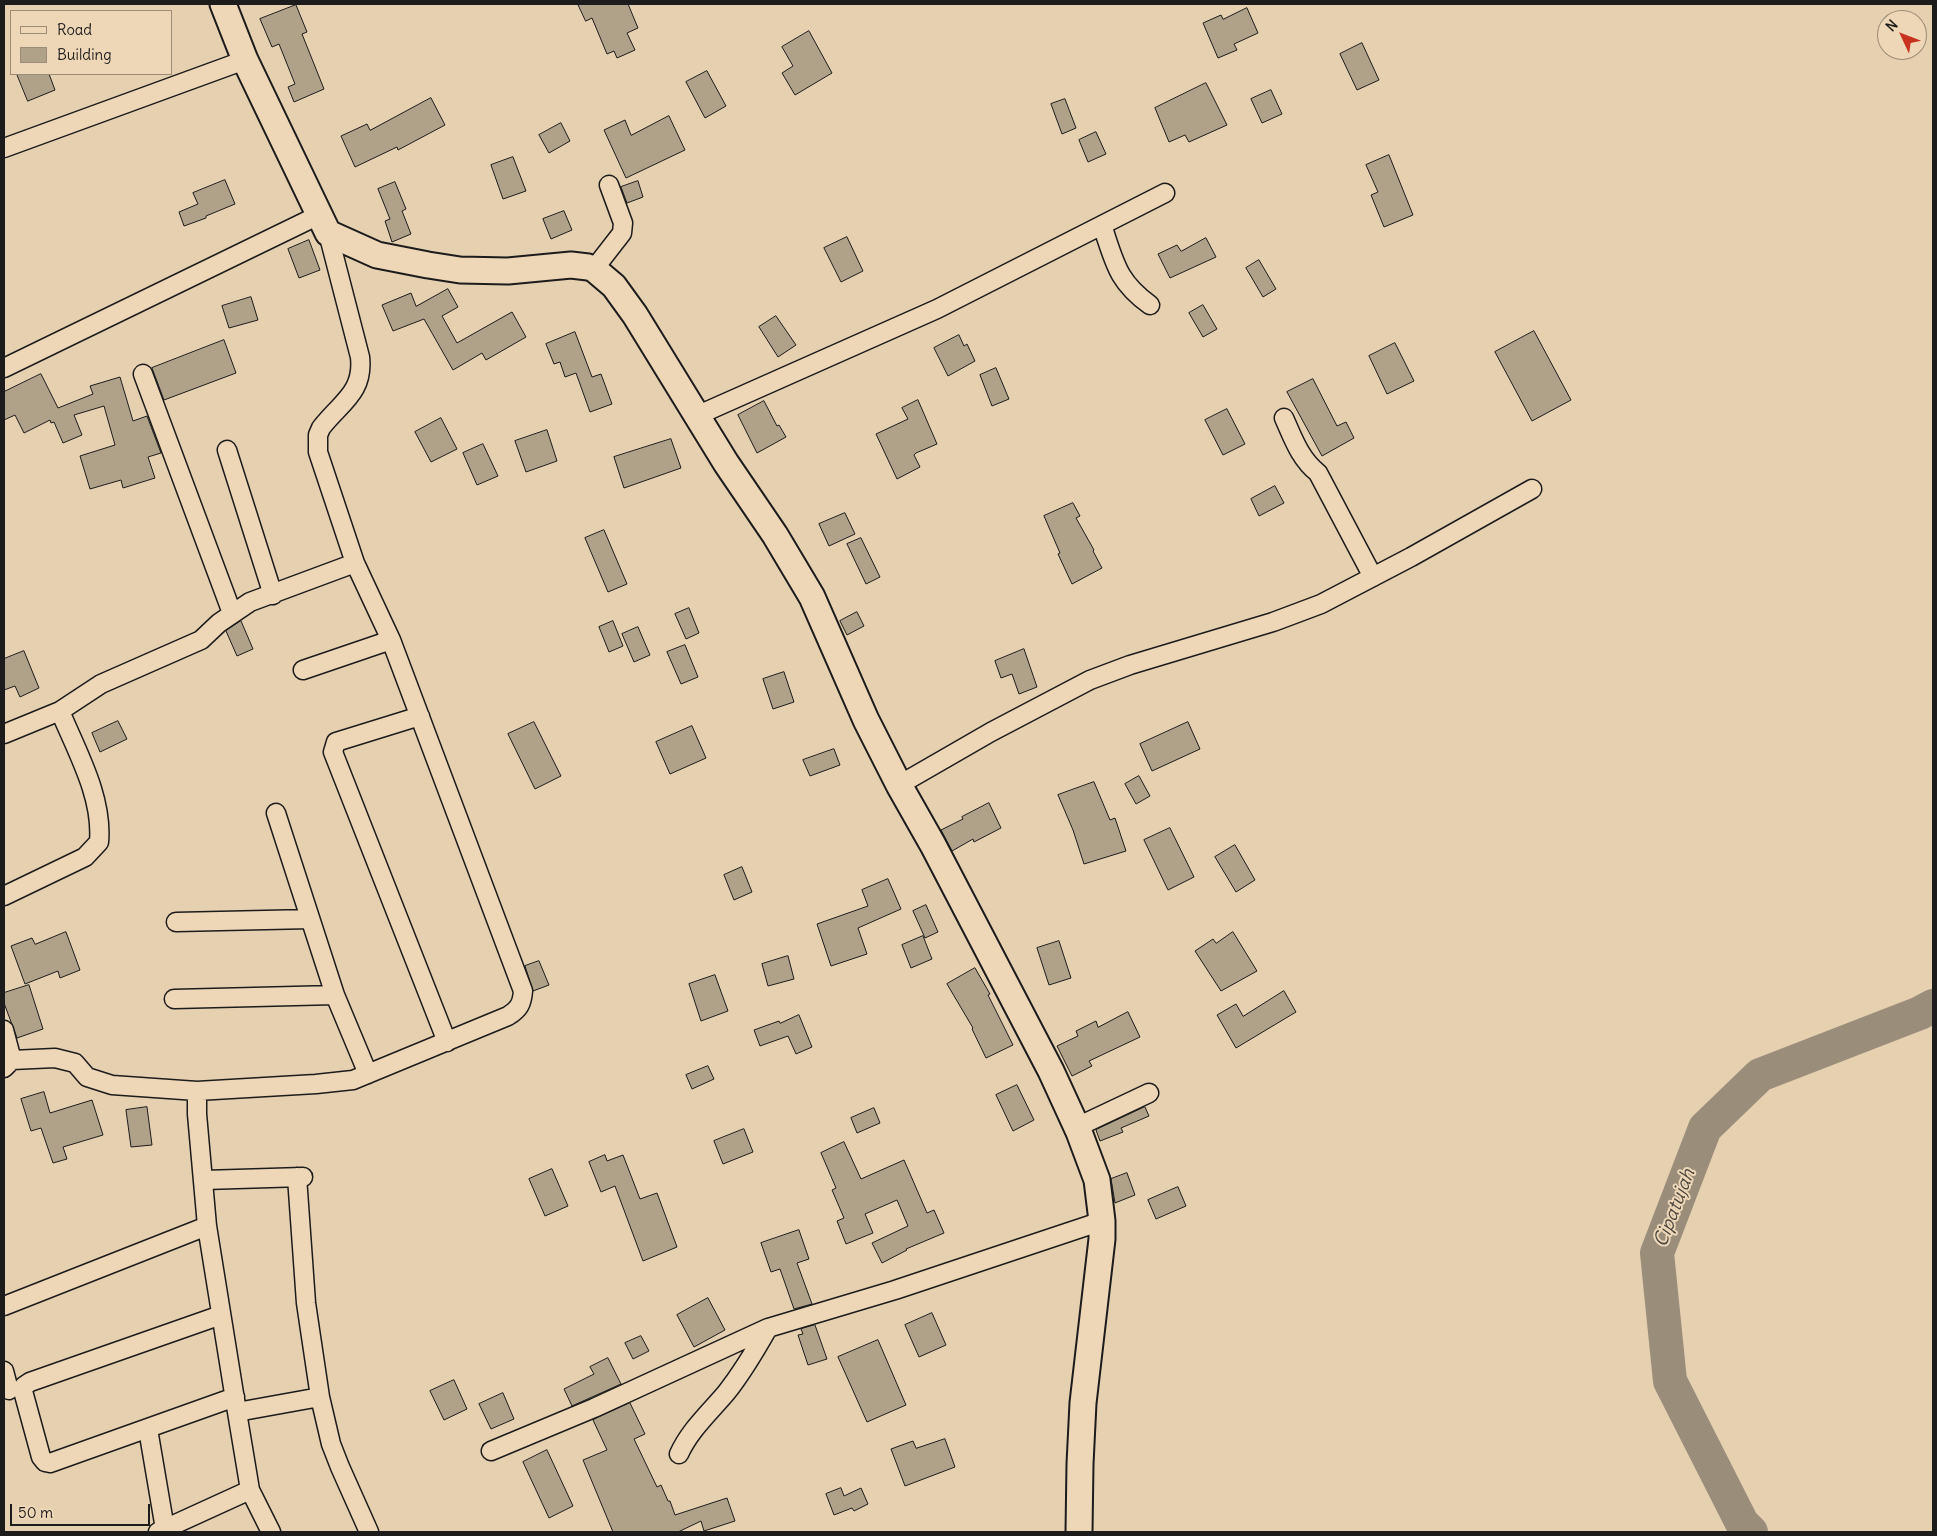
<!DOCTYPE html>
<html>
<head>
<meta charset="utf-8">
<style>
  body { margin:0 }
  #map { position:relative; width:1937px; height:1536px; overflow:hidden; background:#e5d0b0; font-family:Delius,sans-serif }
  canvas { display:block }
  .frame { position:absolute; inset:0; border:5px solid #1c1c1c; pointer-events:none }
  .legend { position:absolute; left:10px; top:10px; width:162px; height:65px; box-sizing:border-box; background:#edd7b6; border:1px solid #998c78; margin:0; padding:6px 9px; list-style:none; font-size:15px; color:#1c1c1c }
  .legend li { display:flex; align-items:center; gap:10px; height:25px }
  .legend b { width:25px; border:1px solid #998c78 }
  .north { position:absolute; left:1877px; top:10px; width:50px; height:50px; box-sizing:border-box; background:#edd7b6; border:1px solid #998c78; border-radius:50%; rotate:313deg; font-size:14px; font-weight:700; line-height:20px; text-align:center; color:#1c1c1c }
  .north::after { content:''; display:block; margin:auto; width:18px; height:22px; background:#c8321e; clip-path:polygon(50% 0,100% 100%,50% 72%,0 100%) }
  .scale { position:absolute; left:10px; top:1504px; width:140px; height:22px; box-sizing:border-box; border:2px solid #1c1c1c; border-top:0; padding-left:6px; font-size:15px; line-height:18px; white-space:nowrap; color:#1c1c1c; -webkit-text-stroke:4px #edd7b6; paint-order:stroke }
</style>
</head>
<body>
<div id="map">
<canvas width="1937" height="1536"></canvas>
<div class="frame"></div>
<ul class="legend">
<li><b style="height:6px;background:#edd7b6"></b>Road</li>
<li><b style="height:14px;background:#b0a189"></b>Building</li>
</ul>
<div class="north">N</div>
<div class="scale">50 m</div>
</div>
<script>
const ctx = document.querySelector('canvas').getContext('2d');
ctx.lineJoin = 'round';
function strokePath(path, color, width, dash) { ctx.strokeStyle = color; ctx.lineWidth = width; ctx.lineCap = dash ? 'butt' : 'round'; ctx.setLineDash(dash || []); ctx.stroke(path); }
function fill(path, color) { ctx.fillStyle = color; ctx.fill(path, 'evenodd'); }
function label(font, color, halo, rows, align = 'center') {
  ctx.font = font + ' Delius,sans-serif'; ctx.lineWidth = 4; ctx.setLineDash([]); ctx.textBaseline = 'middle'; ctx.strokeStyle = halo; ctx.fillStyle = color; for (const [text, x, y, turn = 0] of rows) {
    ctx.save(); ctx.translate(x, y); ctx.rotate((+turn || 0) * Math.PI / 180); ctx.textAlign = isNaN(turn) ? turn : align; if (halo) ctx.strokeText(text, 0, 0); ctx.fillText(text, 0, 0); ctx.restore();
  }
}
const river = new Path2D(`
  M 1751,1532 L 1742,1523 L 1670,1381 L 1657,1253 L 1705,1128 L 1760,1075 L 1920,1013 L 1933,1006`);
const building = new Path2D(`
  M 578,4 L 628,4 L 638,28 L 627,33 L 635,50 L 617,58 L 614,51 L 607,54 L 592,18 L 586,21 Z
  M 296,5 L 307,32 L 302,34 L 324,89 L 294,102 L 288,87 L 295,84 L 279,44 L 272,47 L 260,19 Z
  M 1247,8 L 1258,33 L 1234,44 L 1237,50 L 1218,58 L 1203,23 L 1221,15 L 1223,19 Z
  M 809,31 L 832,73 L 795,95 L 782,73 L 793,66 L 782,47 Z
  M 1362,43 L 1379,80 L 1357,90 L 1340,54 Z
  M 707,71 L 726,106 L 705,118 L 686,82 Z
  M 17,74 L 49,74 L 55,90 L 28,101 Z
  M 1206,83 L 1227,125 L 1189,142 L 1185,135 L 1169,142 L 1155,108 Z
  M 1271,90 L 1282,114 L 1262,123 L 1251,99 Z
  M 431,98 L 445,125 L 398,150 L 397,147 L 355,167 L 341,136 L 367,124 L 370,130 Z
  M 1065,99 L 1076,128 L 1062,134 L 1051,104 Z
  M 669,116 L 685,150 L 626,178 L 604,130 L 625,120 L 631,135 Z
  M 561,123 L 570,141 L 549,153 L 539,135 Z
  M 1096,132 L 1106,154 L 1088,162 L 1079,140 Z
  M 1389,155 L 1413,215 L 1384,227 L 1371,195 L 1378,192 L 1366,165 Z
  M 513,157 L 526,191 L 503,199 L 491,165 Z
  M 225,180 L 235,204 L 206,216 L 206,218 L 184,226 L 179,212 L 198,204 L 193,193 Z
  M 638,181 L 643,197 L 627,203 L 621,187 Z
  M 395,182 L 406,209 L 402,211 L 411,234 L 392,242 L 385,221 L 390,219 L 378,189 Z
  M 564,211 L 572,230 L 551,239 L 543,219 Z
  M 847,237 L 863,271 L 841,282 L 824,248 Z
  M 1206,238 L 1216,257 L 1170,278 L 1158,254 L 1177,245 L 1181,251 Z
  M 309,240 L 320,270 L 299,278 L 288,249 Z
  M 1259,260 L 1276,289 L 1263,297 L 1246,268 Z
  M 448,289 L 458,307 L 442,316 L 457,343 L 512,312 L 526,337 L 486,360 L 482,353 L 453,370 L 424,319 L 393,331 L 382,305 L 411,293 L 416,306 Z
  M 251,297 L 258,320 L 229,328 L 222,306 Z
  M 1203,305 L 1217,329 L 1203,337 L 1189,313 Z
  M 776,316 L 796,345 L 778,357 L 759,327 Z
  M 1534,331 L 1571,400 L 1532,421 L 1495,352 Z
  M 575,332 L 592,377 L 601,374 L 612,404 L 590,412 L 576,373 L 565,377 L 560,362 L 554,364 L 546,344 Z
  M 959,335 L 964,346 L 967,344 L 975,361 L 948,376 L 934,348 Z
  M 224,340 L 236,373 L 164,400 L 152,368 Z
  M 1395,343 L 1414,381 L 1387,394 L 1369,356 Z
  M 996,368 L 1009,399 L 992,406 L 980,375 Z
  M 41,374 L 58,408 L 93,394 L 90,386 L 120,377 L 133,421 L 147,416 L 161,453 L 148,457 L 155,478 L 123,488 L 121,480 L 90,489 L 80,456 L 115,445 L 104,406 L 74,415 L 82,435 L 63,443 L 54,422 L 51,423 L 50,420 L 24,433 L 15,415 L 4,420 L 4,392 Z
  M 1313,379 L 1337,426 L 1346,422 L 1354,438 L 1322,456 L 1287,392 Z
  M 918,400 L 937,444 L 916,453 L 914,455 L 920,467 L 897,479 L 876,434 L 908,419 L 902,408 Z
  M 764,401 L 777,426 L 779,425 L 786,437 L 757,453 L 738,415 Z
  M 1227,409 L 1245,444 L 1223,455 L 1205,420 Z
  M 441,418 L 457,449 L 431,462 L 415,432 Z
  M 547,430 L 557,461 L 526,472 L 515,441 Z
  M 671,439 L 681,468 L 624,488 L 614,457 Z
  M 483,444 L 498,476 L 477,485 L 463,453 Z
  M 1275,486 L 1284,503 L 1259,516 L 1251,499 Z
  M 1073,503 L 1080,516 L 1076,518 L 1094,550 L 1093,551 L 1102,568 L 1072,584 L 1058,554 L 1060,553 L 1044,516 Z
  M 845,513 L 855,534 L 829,546 L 819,524 Z
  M 604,530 L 627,584 L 608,592 L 585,538 Z
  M 861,538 L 880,577 L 866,584 L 847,544 Z
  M 689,608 L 699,633 L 686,639 L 675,614 Z
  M 857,612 L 864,626 L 847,635 L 840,621 Z
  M 241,621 L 253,649 L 237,656 L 226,631 Z
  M 613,621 L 623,646 L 609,652 L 599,627 Z
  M 638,627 L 650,655 L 634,662 L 622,634 Z
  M 685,645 L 698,677 L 681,684 L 667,652 Z
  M 1024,649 L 1037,687 L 1019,694 L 1012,674 L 1001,678 L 995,661 Z
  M 24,651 L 39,688 L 20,697 L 15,686 L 4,690 L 4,659 Z
  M 784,672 L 794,702 L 773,709 L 763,679 Z
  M 118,721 L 127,739 L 100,752 L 92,733 Z
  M 534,722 L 561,776 L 535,789 L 508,734 Z
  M 1188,722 L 1200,749 L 1152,771 L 1140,744 Z
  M 692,726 L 706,758 L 670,774 L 656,742 Z
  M 834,749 L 840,765 L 810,776 L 803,760 Z
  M 1139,776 L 1150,796 L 1136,804 L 1125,784 Z
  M 1094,782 L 1110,820 L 1115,818 L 1126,851 L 1084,864 L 1073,830 L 1058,795 Z
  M 989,803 L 1001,828 L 974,842 L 973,839 L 952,851 L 941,830 L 963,819 L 962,817 Z
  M 1170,828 L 1194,877 L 1168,890 L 1144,840 Z
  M 1235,845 L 1255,880 L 1236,892 L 1215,857 Z
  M 742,867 L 752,892 L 734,900 L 724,875 Z
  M 888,879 L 901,909 L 858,928 L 867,954 L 831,966 L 817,924 L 868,906 L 862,890 Z
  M 926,905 L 938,932 L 925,938 L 913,911 Z
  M 66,932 L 80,970 L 60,978 L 58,971 L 25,984 L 11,946 L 32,938 L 35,944 Z
  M 1233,932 L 1257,971 L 1221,991 L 1195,951 L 1213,939 L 1216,943 Z
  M 923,936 L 932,959 L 911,968 L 902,945 Z
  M 1059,941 L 1071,978 L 1049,985 L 1037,948 Z
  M 788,956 L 794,979 L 768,986 L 762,964 Z
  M 539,961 L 549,985 L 533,991 L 525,966 Z
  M 975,968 L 990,994 L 988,995 L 1013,1045 L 986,1058 L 972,1029 L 973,1028 L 947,984 Z
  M 715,975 L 728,1011 L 701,1021 L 689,984 Z
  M 29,985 L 43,1029 L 17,1038 L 4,1003 L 4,993 Z
  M 1284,991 L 1296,1012 L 1236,1048 L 1217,1015 L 1236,1004 L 1243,1016 Z
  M 1128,1012 L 1140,1037 L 1089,1061 L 1092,1066 L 1072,1076 L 1057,1046 L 1078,1036 L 1076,1031 L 1096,1021 L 1098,1027 Z
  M 799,1015 L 812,1047 L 796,1054 L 788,1036 L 760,1046 L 754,1030 L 779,1021 L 780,1023 Z
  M 708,1066 L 714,1079 L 692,1089 L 686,1075 Z
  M 1017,1085 L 1034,1120 L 1013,1131 L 996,1095 Z
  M 44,1092 L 50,1113 L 92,1100 L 103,1135 L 63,1147 L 67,1159 L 53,1163 L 41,1128 L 31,1131 L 21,1099 Z
  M 147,1107 L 152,1145 L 131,1147 L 126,1110 Z
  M 1145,1107 L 1149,1116 L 1121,1128 L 1123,1132 L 1100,1141 L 1096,1130 Z
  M 874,1108 L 880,1123 L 857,1133 L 851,1118 Z
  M 744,1129 L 753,1152 L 723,1164 L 714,1141 Z
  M 844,1142 L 861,1179 L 904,1160 L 927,1213 L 934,1210 L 944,1233 L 906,1249 L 907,1250 L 882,1263 L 872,1243 L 908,1226 L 897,1200 L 865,1214 L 873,1233 L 846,1244 L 837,1221 L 844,1218 L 832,1190 L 836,1188 L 821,1153 Z
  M 605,1155 L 607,1161 L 623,1155 L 640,1199 L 657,1193 L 677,1247 L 643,1261 L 615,1186 L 601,1192 L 589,1162 Z
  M 552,1169 L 568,1206 L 545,1216 L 529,1179 Z
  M 1127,1173 L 1135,1195 L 1115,1203 L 1111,1179 Z
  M 1178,1187 L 1186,1206 L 1156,1219 L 1148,1200 Z
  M 799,1230 L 809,1259 L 797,1263 L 812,1304 L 794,1309 L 780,1269 L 771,1272 L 761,1243 Z
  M 708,1298 L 725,1330 L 694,1347 L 677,1315 Z
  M 932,1313 L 946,1345 L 919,1357 L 905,1325 Z
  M 815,1325 L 827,1359 L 808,1365 L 798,1335 L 803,1334 L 801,1329 Z
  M 641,1336 L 649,1351 L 633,1359 L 625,1343 Z
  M 878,1340 L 906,1405 L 867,1422 L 838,1357 Z
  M 608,1358 L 621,1384 L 572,1406 L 564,1389 L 594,1374 L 590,1367 Z
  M 454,1380 L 467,1409 L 444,1420 L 430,1391 Z
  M 503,1393 L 514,1419 L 491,1429 L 479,1404 Z
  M 630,1403 L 645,1434 L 634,1439 L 657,1487 L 661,1485 L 668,1501 L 670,1501 L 675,1515 L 727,1498 L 735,1521 L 704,1531 L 701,1521 L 678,1532 L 613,1532 L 583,1460 L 607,1450 L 593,1420 Z
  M 945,1439 L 955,1467 L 905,1486 L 891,1449 L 913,1441 L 916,1448 Z
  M 547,1450 L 573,1506 L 549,1518 L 523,1462 Z
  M 841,1488 L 844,1496 L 861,1488 L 868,1504 L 854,1511 L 852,1508 L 834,1515 L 826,1494 Z`);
const street = new Path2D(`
  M 4,148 L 245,60
  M 1102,225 C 1115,263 1117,281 1150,305
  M 594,269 L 622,233 L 623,223 L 609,185
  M 4,368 L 319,215
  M 143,374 L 232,613
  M 696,416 L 937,309 L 1165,193
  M 1284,418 C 1293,438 1300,459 1318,473 L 1373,577
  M 227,450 L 273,595
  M 303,670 L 391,640
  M 420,716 L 336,742 L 333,752 L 447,1042
  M 4,734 L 60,711 L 101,684 L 201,640 L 219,623 L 250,602 L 355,563
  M 899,785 L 991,732 L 1090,680 L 1130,665 L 1273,622 L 1321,604 L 1411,557 L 1532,489
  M 276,813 L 335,995 L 368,1074
  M 4,896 L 85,857 L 99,842 C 103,797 77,752 60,711
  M 176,922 L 310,919
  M 174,999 L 335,995
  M 4,1030 L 12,1060 L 4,1068
  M 12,1060 L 55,1058 L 75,1063 L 87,1077 L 112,1085 L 197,1091
  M 1077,1127 L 1149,1093
  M 297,1177 L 306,1303 L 320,1397 L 331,1444 L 340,1467 L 369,1532
  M 204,1180 L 303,1177
  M 4,1306 L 207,1226
  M 221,1315 L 30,1382 L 24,1386 L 23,1391 L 41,1457 L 45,1462 L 50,1463 L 235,1397
  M 4,1371 L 9,1390
  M 237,1412 L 320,1397
  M 148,1429 L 165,1529
  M 491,1451 L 594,1408 L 768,1328 L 895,1290 L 1102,1221
  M 679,1454 C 690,1430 709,1413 726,1393 C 742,1373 755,1351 768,1328
  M 158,1532 L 250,1490
  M 271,1532 L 250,1490 L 237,1412 L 207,1226 L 197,1114 L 197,1091 L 316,1084 L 353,1080 L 508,1016 C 519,1009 522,1004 523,991 L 391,640 L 355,563 L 318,452 L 318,435 L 321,428 C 340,403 364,393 360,357 L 328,233`);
const secondary = new Path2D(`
  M 223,4 L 245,60 L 328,233 L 377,255 L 428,265 L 460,270 L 508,271 L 571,265 L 588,267 L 594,269 L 614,286 L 635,315 L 726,463 L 775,535 L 812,597 L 866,720 L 899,785 L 933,845 L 1051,1071 L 1079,1132 L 1097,1180 L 1102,1221 L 1102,1239 L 1083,1403 L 1080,1464 L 1079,1532`);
const waterNames = [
  ["Cipatujah",1675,1208,-69]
];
strokePath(river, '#9a8d7a', 34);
fill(building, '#b0a189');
strokePath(building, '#1c1c1c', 1);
strokePath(street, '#1c1c1c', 21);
strokePath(secondary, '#1c1c1c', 29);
strokePath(street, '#edd7b6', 18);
strokePath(secondary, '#edd7b6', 25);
label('italic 19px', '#48443d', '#edd7b6', waterNames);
</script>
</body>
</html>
